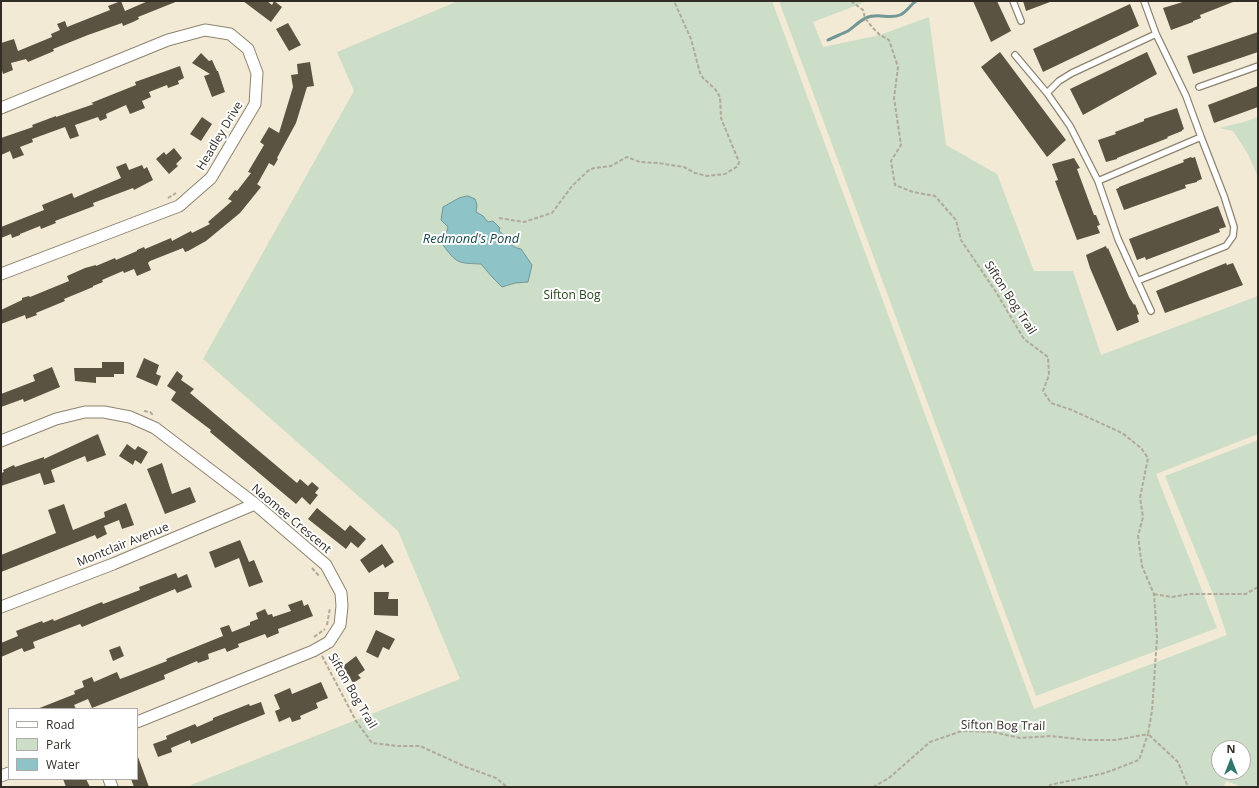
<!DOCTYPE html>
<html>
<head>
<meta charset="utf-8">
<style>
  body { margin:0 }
  #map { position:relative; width:1259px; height:788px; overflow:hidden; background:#f3ead5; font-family:"Open Sans",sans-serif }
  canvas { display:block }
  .frame { position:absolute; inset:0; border:2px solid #312d25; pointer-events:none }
  .legend { position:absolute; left:8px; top:708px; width:130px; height:72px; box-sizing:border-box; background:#fff; border:1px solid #adaba8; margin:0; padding:5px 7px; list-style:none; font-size:12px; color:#312d25 }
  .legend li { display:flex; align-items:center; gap:8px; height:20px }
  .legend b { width:20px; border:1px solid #adaba8 }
  .north { position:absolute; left:1211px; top:740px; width:40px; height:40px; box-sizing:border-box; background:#fff; border:1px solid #adaba8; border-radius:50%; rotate:0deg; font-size:11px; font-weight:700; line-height:16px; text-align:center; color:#312d25 }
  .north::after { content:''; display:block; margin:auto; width:14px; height:18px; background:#2f766d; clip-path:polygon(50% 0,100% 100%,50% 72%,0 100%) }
</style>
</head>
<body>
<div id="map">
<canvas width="1259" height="788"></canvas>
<div class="frame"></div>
<ul class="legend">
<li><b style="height:5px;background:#fff"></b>Road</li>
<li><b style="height:11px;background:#ccddc8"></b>Park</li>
<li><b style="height:11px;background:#8ec4c8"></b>Water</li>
</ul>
<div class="north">N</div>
</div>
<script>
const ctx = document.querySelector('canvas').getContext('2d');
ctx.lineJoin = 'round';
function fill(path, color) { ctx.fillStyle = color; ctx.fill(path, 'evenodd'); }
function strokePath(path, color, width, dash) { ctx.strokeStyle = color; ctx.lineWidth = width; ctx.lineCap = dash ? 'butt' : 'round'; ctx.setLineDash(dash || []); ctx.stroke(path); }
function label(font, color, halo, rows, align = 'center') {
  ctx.font = font + ' "Open Sans",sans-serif'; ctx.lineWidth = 4; ctx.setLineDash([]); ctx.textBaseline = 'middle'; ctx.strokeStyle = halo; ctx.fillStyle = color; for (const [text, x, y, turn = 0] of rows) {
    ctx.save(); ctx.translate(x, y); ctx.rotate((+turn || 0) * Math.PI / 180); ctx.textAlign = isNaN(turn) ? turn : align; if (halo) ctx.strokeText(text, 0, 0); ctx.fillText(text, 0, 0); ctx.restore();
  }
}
const green = new Path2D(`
  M 458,1 L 772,1 L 1034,709 L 1227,635 L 1213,594 L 1165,476 L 1258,440 L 1258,787 L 1242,787 L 1226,781 L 1224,787 L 191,787 L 191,785 L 460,679 L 398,531 L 203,359 L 354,91 L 337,52 ZM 1219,748 L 1243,748 L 1243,772 L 1219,772 Z
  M 779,1 L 868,1 L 813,22 L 823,47 L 880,35 L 929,17 L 946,145 L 997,174 L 1034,271 L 1073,271 L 1101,355 L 1258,296 L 1258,434 L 1156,474 L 1217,628 L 1036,696 Z
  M 1258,117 L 1258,177 L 1248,154 L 1233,131 L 1219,128 L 1244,122 Z`);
const water = new Path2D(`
  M 468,196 L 475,199 L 477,205 L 476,212 L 483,216 L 488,222 L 493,221 L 500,228 L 499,231 C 509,238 508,247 521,249 L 532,265 L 528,282 L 515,283 L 502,287 L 493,278 L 481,264 C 458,263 457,264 443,245 L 448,227 L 441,220 L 443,207 L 459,198 Z`);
const stream = new Path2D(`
  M 828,40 C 834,37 842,34 848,31 C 854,27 859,21 866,18 C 878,12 889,20 900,15 C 907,12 910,5 916,1`);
const building = new Path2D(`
  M 121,1 L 125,11 L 148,1 L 178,1 L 138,17 L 139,19 L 133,22 L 123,26 L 122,23 L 88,35 L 53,49 L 54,51 L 28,62 L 26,59 L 11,63 L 13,70 L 3,74 L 1,67 L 1,43 L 14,39 L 18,51 L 52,37 L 51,34 L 60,30 L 57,24 L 65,21 L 67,27 L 110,10 L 108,6 Z
  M 243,1 L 267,1 L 272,5 L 274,1 L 282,7 L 271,22 Z
  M 973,1 L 997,1 L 1011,31 L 991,42 Z
  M 1023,1 L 1050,1 L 1050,2 L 1026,11 Z
  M 1186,1 L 1233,1 L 1233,2 L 1200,15 L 1201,18 L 1193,21 L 1193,22 L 1171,30 L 1163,8 Z
  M 1130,4 L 1139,26 L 1043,72 L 1033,49 Z
  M 288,23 L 301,45 L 289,51 L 276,29 Z
  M 1258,32 L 1258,52 L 1193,74 L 1187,56 Z
  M 1000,52 L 1066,140 L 1047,157 L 981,67 Z
  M 1147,52 L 1157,74 L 1083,115 L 1070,89 Z
  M 201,53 L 209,61 L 212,60 L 217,71 L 218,71 L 225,92 L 212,97 L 204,76 L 210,74 L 192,63 Z
  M 310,62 L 314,86 L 307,87 L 296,123 L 277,158 L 278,159 L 274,166 L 269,163 L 258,183 L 257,184 L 261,187 L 240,213 L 206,241 L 188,251 L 185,252 L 183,248 L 150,261 L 148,263 L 151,270 L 137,276 L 134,269 L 124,273 L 123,271 L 102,280 L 103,282 L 93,286 L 93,287 L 64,299 L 65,301 L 36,313 L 37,315 L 26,319 L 25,315 L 1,324 L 1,310 L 22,300 L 22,298 L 29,296 L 30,297 L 69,281 L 67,276 L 85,268 L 96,265 L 96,266 L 115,258 L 116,260 L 137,251 L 137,250 L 144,247 L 145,249 L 171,238 L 172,241 L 191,231 L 192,233 L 210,224 L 208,222 L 232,201 L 228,199 L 235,190 L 237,191 L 251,173 L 248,172 L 264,145 L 260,142 L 269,127 L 279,133 L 293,87 L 291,75 L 298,74 L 297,64 Z
  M 180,66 L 184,78 L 178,81 L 179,84 L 168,88 L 167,85 L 149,92 L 151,97 L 142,101 L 145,108 L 130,114 L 126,105 L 106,114 L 107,118 L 100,121 L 98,117 L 75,125 L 79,136 L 70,139 L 65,127 L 32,139 L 33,142 L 20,147 L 24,155 L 13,159 L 10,151 L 1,155 L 1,138 L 33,127 L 32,125 L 56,116 L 56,117 L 94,104 L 91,103 L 136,85 L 135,82 Z
  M 1258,86 L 1258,107 L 1214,123 L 1208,105 Z
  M 1177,108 L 1184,129 L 1182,130 L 1182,131 L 1167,137 L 1168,138 L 1117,158 L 1117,159 L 1106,162 L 1098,140 L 1116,134 L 1115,132 L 1144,121 L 1144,119 Z
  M 202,117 L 212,124 L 201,141 L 190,134 Z
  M 174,148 L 182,158 L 176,164 L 178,166 L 169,174 L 156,159 L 164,152 L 166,155 Z
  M 1191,157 L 1192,158 L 1195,157 L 1202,179 L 1197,181 L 1197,182 L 1185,185 L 1186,188 L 1124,210 L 1116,189 L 1119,188 L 1119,187 L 1184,162 L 1183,160 Z
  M 1074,158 L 1080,168 L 1077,169 L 1094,215 L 1096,215 L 1100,225 L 1097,226 L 1100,233 L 1077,240 L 1055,181 L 1058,180 L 1052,164 Z
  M 126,163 L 129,170 L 142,165 L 144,169 L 147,167 L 153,180 L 134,190 L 133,188 L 93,203 L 94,206 L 55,221 L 56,223 L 41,229 L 40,226 L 20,234 L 20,235 L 12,238 L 11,234 L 1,238 L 1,227 L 44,210 L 42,205 L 72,193 L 74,198 L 121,178 L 116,167 Z
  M 1218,206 L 1226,227 L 1219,229 L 1220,232 L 1146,260 L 1145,257 L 1137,260 L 1129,239 Z
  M 1106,246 L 1107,249 L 1108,248 L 1129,297 L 1134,305 L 1135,304 L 1139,314 L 1137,315 L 1139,322 L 1117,331 L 1090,268 L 1086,255 Z
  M 1226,263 L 1227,265 L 1233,263 L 1243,285 L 1165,313 L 1156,291 Z
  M 144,358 L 159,365 L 156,374 L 161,376 L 157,386 L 136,377 Z
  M 102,362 L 124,362 L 124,374 L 114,374 L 114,377 L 96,377 L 96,383 L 75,381 L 74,368 L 102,368 Z
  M 52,367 L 60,387 L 24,402 L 23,399 L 1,407 L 1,394 L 35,381 L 33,375 Z
  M 177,371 L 183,376 L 181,380 L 194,389 L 190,393 L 297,483 L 300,479 L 308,486 L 312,482 L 319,488 L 315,493 L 318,495 L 310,505 L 302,497 L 296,504 L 210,432 L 211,430 L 171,400 L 176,392 L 167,386 Z
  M 98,434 L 106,455 L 87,462 L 85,456 L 51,470 L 55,482 L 44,485 L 40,473 L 1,486 L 1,473 L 4,472 L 3,470 L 14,465 L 15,467 L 44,457 L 44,459 Z
  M 127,444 L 135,450 L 138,446 L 148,452 L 141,464 L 135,460 L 133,465 L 119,456 Z
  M 162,463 L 172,494 L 190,487 L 196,502 L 165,514 L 147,469 Z
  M 126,503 L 134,525 L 122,529 L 119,520 L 104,526 L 107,534 L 97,539 L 95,535 L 1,572 L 1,555 L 56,533 L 48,510 L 64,504 L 73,530 L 105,517 L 104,512 Z
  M 317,508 L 345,531 L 350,525 L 366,539 L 358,548 L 351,542 L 346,549 L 308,519 Z
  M 240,540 L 249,562 L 254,560 L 263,582 L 249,587 L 239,558 L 215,568 L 209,552 Z
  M 382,544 L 394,562 L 385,568 L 383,564 L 369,573 L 360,560 Z
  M 176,573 L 178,578 L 187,574 L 192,587 L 177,593 L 175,589 L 82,627 L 80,624 L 33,642 L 35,648 L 24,652 L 22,648 L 1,657 L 1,643 L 18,636 L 16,631 L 42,621 L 43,623 L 53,619 L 54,621 L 102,602 L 103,604 L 140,590 L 139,587 Z
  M 374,592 L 389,592 L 388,599 L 398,599 L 398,616 L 374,615 Z
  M 302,600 L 304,606 L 308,604 L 313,616 L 278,629 L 279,633 L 267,638 L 265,634 L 238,644 L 239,647 L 227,652 L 225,648 L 208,654 L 209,659 L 198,663 L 197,661 L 164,675 L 165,679 L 92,708 L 88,699 L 74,705 L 76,709 L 37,709 L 75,694 L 74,691 L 84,687 L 82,681 L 92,677 L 94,682 L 117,672 L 120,679 L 131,675 L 167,661 L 166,659 L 223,636 L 220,628 L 229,625 L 232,632 L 250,625 L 250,622 L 258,619 L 256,613 L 265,609 L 268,615 L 272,614 L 273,617 L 291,611 L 288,605 Z
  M 376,630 L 395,639 L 389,650 L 383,647 L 378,658 L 366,652 Z
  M 120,646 L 124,656 L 113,661 L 109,650 Z
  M 356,656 L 365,670 L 358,675 L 361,678 L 353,683 L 350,678 L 345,681 L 338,670 Z
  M 321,682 L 328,698 L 316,703 L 318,708 L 300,716 L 301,719 L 292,722 L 290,717 L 279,722 L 275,711 L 280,709 L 274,695 L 290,688 L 292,694 Z
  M 261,702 L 265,714 L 191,744 L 190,740 L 171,748 L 172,752 L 158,757 L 153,744 L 167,739 L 166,736 L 195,724 L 197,727 L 213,720 L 213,718 L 249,704 L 250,706 Z
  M 137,757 L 138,757 L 149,787 L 134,787 L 131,779 L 137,779 Z
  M 63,779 L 86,779 L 90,787 L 66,787 Z`);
const path = new Path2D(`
  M 851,1 L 863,10 L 865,18 L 872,27 L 880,35 L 889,40 L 898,67 L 894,98 L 901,145 L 891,161 L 895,185 L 913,192 L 935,196 L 956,220 L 961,240 L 996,292 L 1024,339 L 1048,357 L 1049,375 L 1043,391 L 1051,403 L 1072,410 L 1122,433 L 1141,448 L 1148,458 L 1140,498 L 1143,517 L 1138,536 L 1142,566 L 1154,594 L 1157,638 L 1152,711 L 1148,734 L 1178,762 L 1188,787
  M 168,198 L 176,193
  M 499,218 L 524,222 L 552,213 L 572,186 L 589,170 L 594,168 L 611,166 L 627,157 L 640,162 L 658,163 L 684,167 L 695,173 L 707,176 L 725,174 L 738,166 L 739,162 L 721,118 L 720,97 L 715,89 L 703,78 L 700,73 L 691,39 L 674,1
  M 144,411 L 150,412 L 154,416
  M 312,568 L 320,577
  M 1154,594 L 1171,597 L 1191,594 L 1246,594 L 1258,587
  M 327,625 L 330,608
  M 314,637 L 325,629
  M 322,656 L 356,721 L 372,743 L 398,746 L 420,746 L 466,767 L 496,778 L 507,787
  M 873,787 L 889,778 L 930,742 L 962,731 L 993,732 L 1020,738 L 1051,736 L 1087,740 L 1116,740 L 1148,734
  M 1050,787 L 1050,785 L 1105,773 L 1139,760 L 1148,734`);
const service = new Path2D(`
  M 1013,1 L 1021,21
  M 1015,55 L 1047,93 L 1059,81 L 1072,73 L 1156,34 L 1144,1
  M 1199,87 L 1258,66
  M 1047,93 L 1070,126 L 1098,181 L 1201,137 L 1186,96 L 1156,34
  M 1098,181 L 1118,239 L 1151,311
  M 1137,281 L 1226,246 L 1233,236 L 1234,227 L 1224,196 L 1201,137`);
const minor = new Path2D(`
  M 1,108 L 168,40 L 205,30 L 230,34 L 248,49 L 257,73 L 255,104 L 211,178 L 179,206 L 1,274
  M 1,441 L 56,419 L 85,412 L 104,412 L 130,417 L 155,428 L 255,504 L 326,565 L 341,593 L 342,606 L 340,625 L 329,642 L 313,651 L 137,722
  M 1,607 L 113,564 L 255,504
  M 1,776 L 9,773
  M 109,779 L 112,787`);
const streetNames = [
  ["Headley Drive",220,136,-59],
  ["Sifton Bog Trail",1010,298,57],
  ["Naomee Crescent",291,519,40],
  ["Montclair Avenue",123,545,-22],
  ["Sifton Bog Trail",352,691,60],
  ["Sifton Bog Trail",1003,726,1]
];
const parkNames = [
  ["Sifton Bog",572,296]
];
const waterNames = [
  ["Redmond's Pond",471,239]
];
fill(green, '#ccddc8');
fill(water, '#8ec4c8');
strokePath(water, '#729797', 1);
strokePath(stream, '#729797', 3);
fill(building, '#5a5341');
strokePath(service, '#8c8470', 8);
strokePath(minor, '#8c8470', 13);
strokePath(path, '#b1aa99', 2, [4, 2]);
strokePath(service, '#fff', 5.5);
strokePath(minor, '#fff', 11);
label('12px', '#312d25', '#fff', streetNames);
label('12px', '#224717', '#fff', parkNames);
label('italic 13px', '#19494d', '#fff', waterNames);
</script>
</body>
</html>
